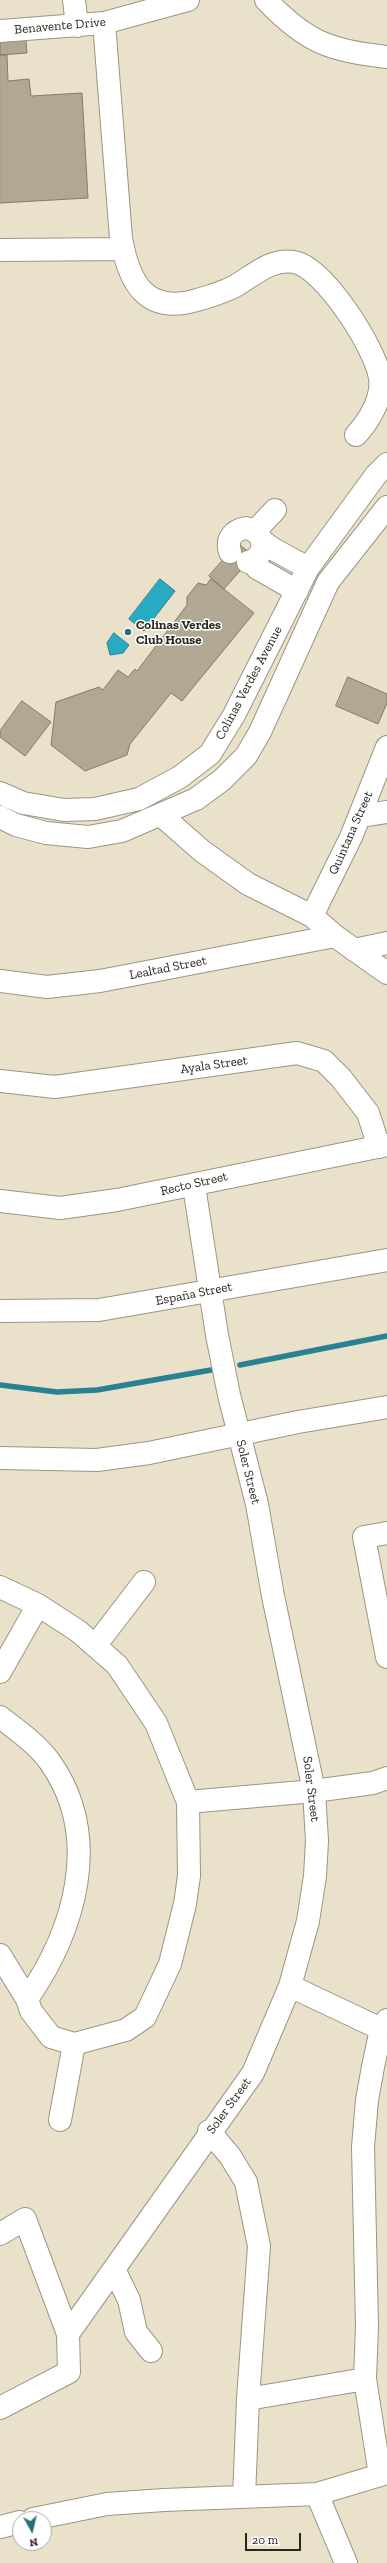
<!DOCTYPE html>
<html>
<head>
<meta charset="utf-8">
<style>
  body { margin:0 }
  #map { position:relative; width:387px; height:2563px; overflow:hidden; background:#e9e1ca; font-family:"Zilla Slab",serif }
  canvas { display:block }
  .north { position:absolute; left:12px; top:2511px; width:40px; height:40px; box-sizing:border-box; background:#fff; border:1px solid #a9a8a5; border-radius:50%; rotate:172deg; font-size:11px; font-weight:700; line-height:16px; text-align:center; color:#29261e }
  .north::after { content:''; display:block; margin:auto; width:14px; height:18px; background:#286e7d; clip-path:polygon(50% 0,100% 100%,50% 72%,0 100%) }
  .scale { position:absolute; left:245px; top:2533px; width:56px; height:18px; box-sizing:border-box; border:2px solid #29261e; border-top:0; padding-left:5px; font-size:12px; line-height:14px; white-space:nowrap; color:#29261e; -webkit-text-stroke:3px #fff; paint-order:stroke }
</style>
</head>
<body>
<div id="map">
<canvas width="387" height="2563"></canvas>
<div class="north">N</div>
<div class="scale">20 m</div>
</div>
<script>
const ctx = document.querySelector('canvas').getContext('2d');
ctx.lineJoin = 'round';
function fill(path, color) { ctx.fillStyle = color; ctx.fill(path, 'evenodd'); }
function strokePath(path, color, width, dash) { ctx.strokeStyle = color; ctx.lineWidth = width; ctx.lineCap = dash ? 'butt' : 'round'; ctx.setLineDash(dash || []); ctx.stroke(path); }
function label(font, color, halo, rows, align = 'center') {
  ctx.font = font + ' "Zilla Slab",serif'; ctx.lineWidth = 3; ctx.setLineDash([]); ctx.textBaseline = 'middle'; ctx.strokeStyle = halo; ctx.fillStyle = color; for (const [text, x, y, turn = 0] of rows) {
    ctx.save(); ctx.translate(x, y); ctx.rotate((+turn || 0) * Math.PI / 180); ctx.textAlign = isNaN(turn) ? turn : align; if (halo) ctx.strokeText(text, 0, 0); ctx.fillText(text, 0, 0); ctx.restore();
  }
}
const water = new Path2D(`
  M 160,579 L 175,591 L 144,631 L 129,619 Z
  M 114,633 L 129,645 L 123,653 L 110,655 L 107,643 Z`);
const stream = new Path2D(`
  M 240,1365 L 387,1336
  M 0,1385 L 57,1392 L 97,1390 L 211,1370`);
const building = new Path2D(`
  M 26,41 L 27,53 L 0,55 L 0,42 Z
  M 0,55 L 7,55 L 8,81 L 29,79 L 31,96 L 82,93 L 88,198 L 0,203 Z
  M 238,543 L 253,556 L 224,589 L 209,576 Z
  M 211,579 L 254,613 L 182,701 L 171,693 L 130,744 L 127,755 L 85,771 L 51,745 L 56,702 L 99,687 L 103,690 L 118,670 L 128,677 L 135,669 L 137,671 L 187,605 L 187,597 L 198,583 L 206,585 Z
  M 348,677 L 387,694 L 387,703 L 378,724 L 336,706 Z
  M 22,701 L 51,722 L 25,756 L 0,737 L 0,731 Z`);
const minor = new Path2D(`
  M 74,0 L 77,26
  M 266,0 C 307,43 329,50 387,57
  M 104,23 L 121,238 C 129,283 146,315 197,300 C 211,296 225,292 237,285 C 255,274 272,258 294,262 C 324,267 376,349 380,378 C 383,398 369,421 356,435
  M 0,31 L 104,23 L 188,0
  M 0,250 L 123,249
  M 255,531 L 275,510
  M 262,541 L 273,549 L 308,568
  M 230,552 C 226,539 233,530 246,528 C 267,532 268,557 248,562
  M 257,568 L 297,591
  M 0,793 L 23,803 L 64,810 L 95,809 L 139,799 L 180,777 L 210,754 L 234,715 L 308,568 L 376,475 L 387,464
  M 161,815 L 202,851 L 248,884 L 312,916 L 335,936 L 387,973
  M 360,816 L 387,812
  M 0,817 L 16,825 L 46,833 L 88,837 L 122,831 L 196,799 L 222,780 L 246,756 L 260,732 L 328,582 L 387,507
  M 312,916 L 351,837 L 387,747
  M 354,950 L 387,943
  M 0,981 L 47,987 L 100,981 L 335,936
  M 0,1081 L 55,1087 L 297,1053 L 324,1061 L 341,1078 L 368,1113 L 379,1147
  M 0,1201 L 60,1208 L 117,1200 L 387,1145
  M 0,1311 L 99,1310 L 387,1260
  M 0,1458 L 97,1460 L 149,1453 L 298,1422 L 387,1407
  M 387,1533 L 364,1537 L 387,1657
  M 0,1587 L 38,1605 L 78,1631 L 117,1665 L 156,1723 L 188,1802 L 189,1876 L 185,1904 L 170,1964 L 145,2017 L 126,2030 L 74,2044 L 51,2037 L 31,2011 L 27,1999 C 75,1930 103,1837 50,1762 C 37,1744 17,1730 0,1717
  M 95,1646 L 144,1582
  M 0,1672 L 38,1605
  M 188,1802 L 314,1791 L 373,1783 L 387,1778
  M 0,1955 L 27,1999
  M 290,1986 L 381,2029
  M 60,2120 L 74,2044
  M 209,2131 L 230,2156 L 246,2182 L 259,2246 L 248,2399 L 244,2497
  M 0,2234 L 25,2219 L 68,2334 L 69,2372 L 0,2408
  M 115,2271 L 129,2300 L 136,2332 L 151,2351
  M 68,2334 L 253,2073 L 290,1986 L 308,1921 L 315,1876 L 317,1841 L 314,1791 L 273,1596 L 257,1504 L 229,1395 L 217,1335 L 194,1186
  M 248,2399 L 365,2379
  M 380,2475 L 365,2379 L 367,2326 L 363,2147 L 367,2100 L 373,2067 L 381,2029 L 387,2020
  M 317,2494 L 346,2563
  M 33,2519 L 107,2504 L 164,2500 L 317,2494 L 387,2473
  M 0,2527 L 20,2522`);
const markers = [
  [128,632,4,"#286e7d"]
];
const streetNames = [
  ["Benavente Drive",60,26,-5],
  ["Colinas Verdes Avenue",249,683,-62],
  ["Quintana Street",351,833,-66],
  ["Lealtad Street",168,968,-11],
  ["Ayala Street",214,1065,-8],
  ["Recto Street",194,1184,-13],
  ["España Street",194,1294,-11],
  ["Soler Street",248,1472,76],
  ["Soler Street",311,1789,83],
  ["Soler Street",229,2106,-54]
];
const poiNames = [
  ["Colinas Verdes",136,625],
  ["Club House",136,640]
];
fill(water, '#27aac2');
strokePath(water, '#288291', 1);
strokePath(stream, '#288291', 5.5);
fill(building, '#b0a893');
strokePath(building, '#837b67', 1);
strokePath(minor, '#9c9580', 24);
strokePath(minor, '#fff', 22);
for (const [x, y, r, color] of markers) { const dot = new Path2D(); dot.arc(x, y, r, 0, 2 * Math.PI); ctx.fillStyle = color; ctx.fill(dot); strokePath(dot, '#fff', 1.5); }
label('13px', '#29261e', '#fff', streetNames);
label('bold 13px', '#29261e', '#fff', poiNames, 'left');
</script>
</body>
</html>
